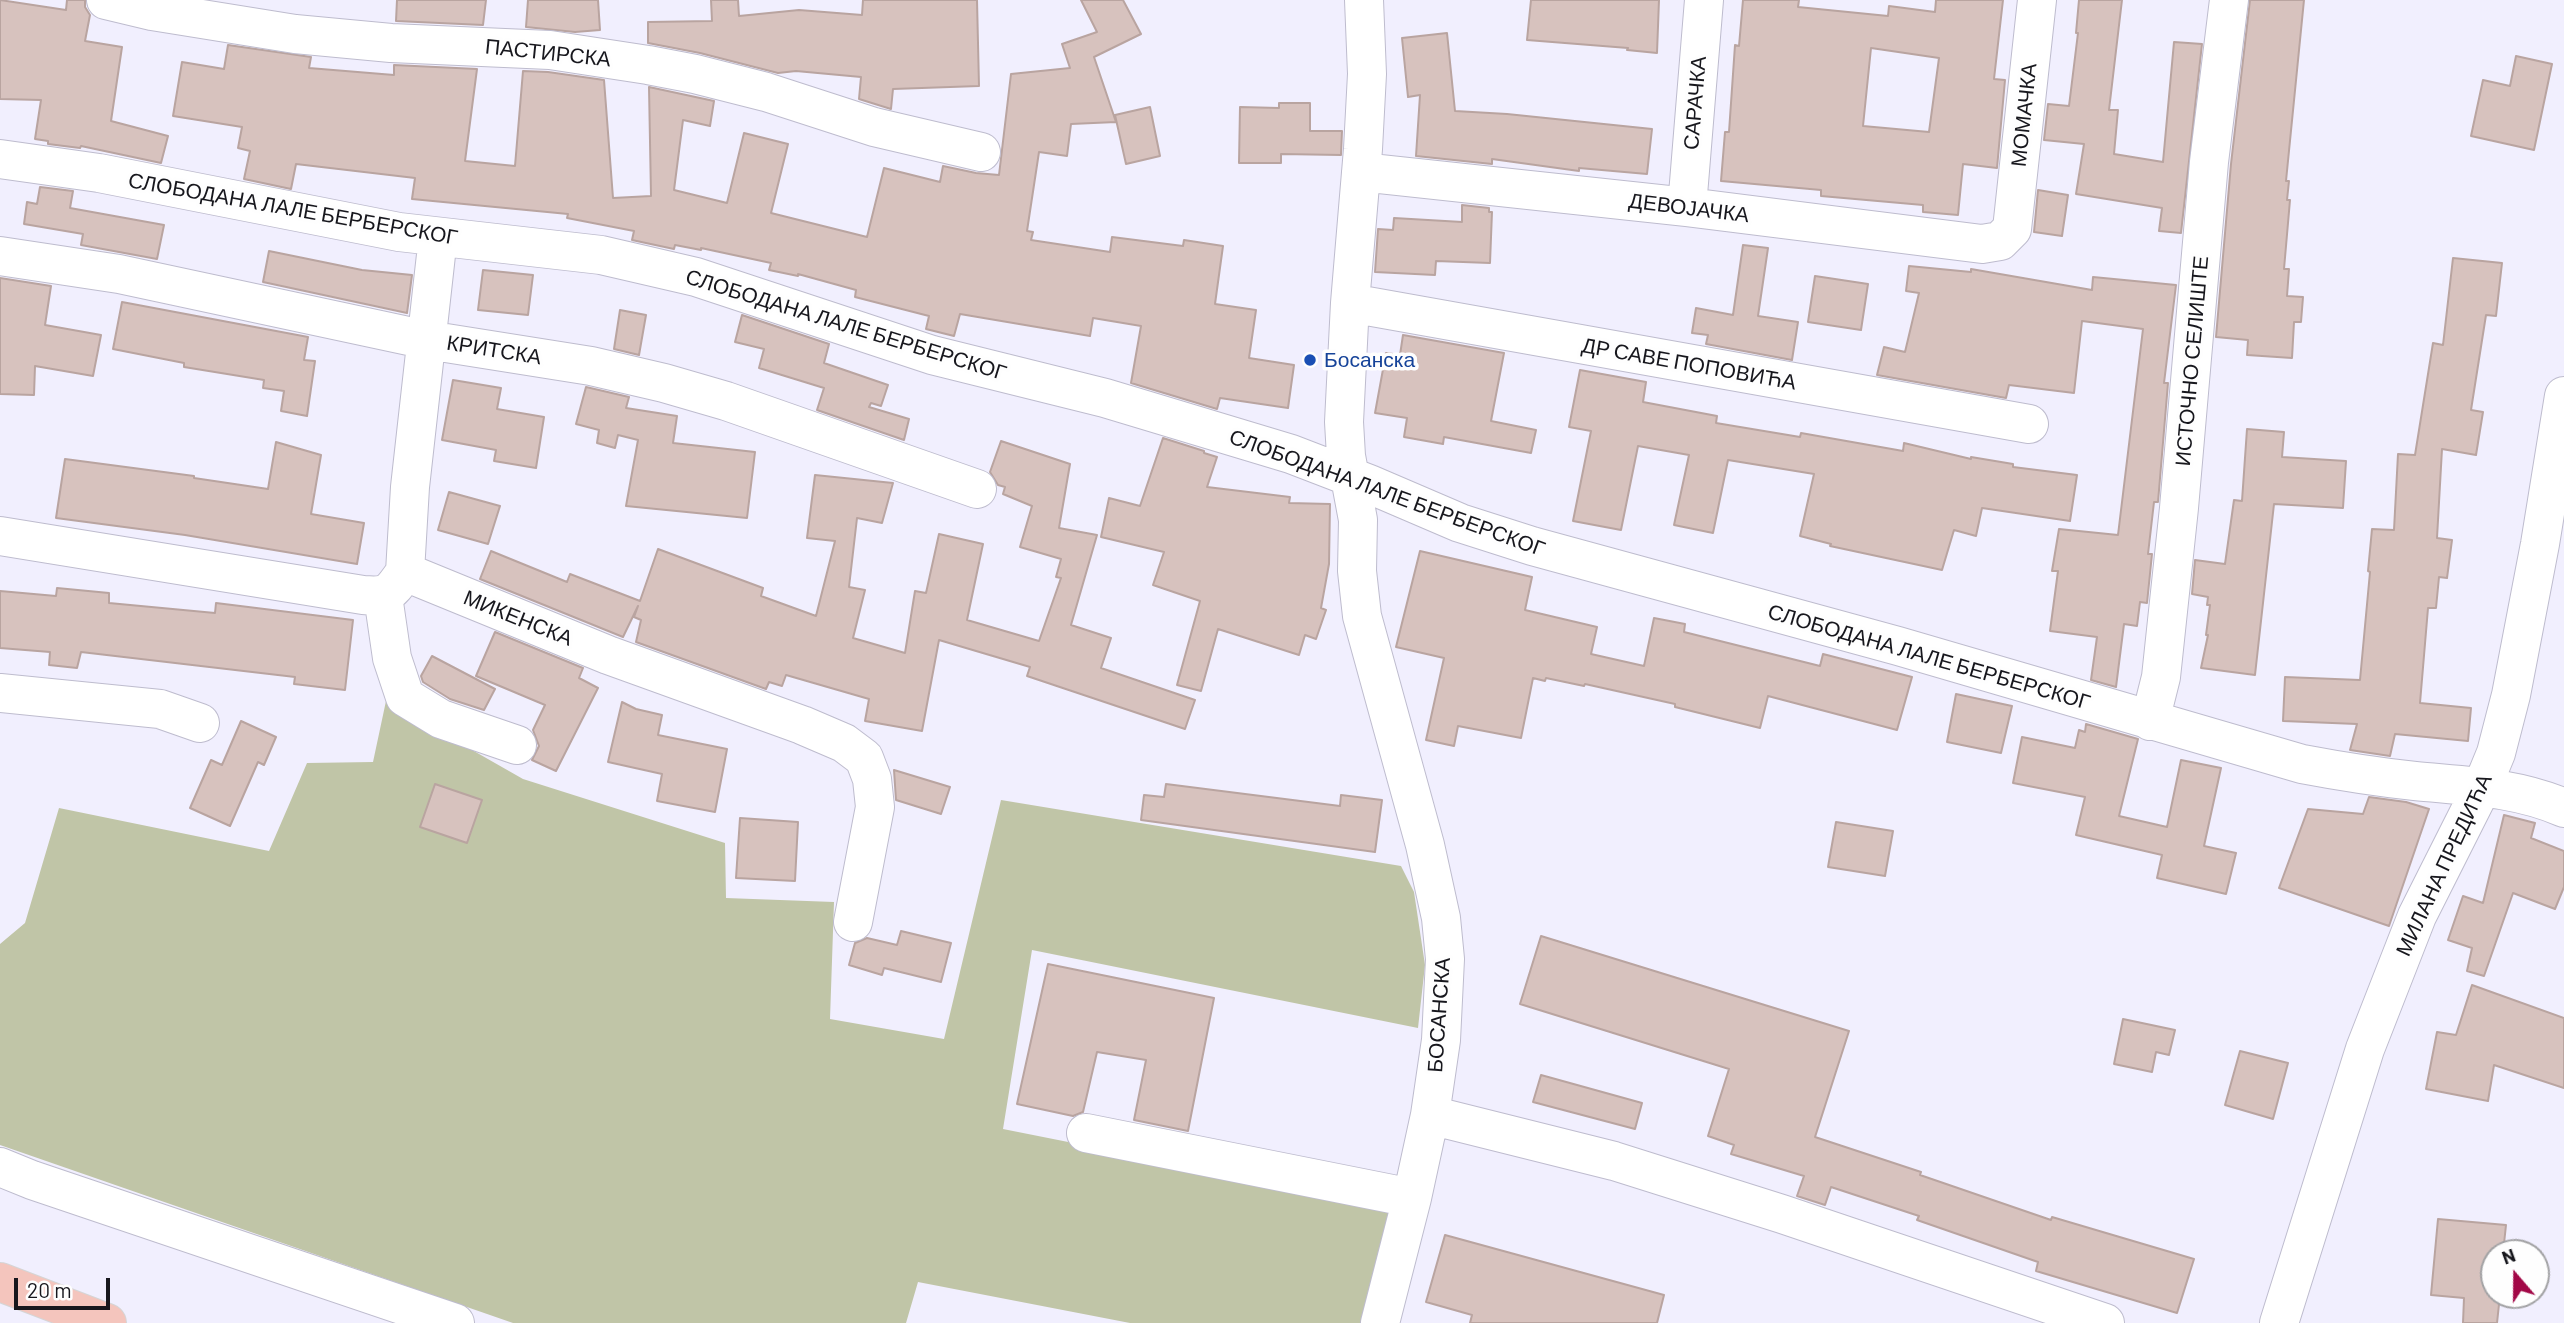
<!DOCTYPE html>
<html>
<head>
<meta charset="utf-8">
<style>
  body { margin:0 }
  #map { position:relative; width:2564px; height:1323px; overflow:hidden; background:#f1effe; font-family:Barlow,sans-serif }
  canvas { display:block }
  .north { position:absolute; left:2480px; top:1239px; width:70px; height:70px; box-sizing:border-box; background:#fefefe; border:2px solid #a2a2a4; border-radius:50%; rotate:340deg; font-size:19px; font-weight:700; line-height:28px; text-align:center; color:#17171d }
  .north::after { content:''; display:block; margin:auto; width:24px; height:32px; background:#a20847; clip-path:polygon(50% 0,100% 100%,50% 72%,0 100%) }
  .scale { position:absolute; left:14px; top:1278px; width:96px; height:32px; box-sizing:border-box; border:4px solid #17171d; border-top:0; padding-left:9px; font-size:21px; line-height:24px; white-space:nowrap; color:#17171d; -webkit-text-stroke:5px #fefefe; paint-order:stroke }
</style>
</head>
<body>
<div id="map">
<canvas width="2564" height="1323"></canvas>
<div class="north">N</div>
<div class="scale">20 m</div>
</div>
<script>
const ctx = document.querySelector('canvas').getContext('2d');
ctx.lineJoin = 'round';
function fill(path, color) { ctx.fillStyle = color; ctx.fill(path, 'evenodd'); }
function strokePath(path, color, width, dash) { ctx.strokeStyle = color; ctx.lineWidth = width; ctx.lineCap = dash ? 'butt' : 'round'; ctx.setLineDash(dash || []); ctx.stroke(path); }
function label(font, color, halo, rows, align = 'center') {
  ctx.font = font + ' Barlow,sans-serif'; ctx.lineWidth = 7; ctx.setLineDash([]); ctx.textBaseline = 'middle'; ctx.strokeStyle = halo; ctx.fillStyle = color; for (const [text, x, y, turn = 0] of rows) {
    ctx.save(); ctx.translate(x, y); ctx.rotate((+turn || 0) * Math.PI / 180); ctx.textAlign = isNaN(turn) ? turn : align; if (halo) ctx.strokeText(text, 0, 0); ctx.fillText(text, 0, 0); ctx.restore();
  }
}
const green = new Path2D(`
  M 386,701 L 523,779 L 725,843 L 726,898 L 834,902 L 830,1019 L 944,1039 L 1001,800 L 1401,866 L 1414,892 L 1425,965 L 1418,1028 L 1032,950 L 1003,1129 L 1394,1207 L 1365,1323 L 1130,1323 L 918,1282 L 906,1323 L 513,1323 L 0,1145 L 0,944 L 25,923 L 59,808 L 269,851 L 307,763 L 373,762 Z`);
const building = new Path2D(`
  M 0,0 L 66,10 L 67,0 L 85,0 L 85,7 L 90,15 L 85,41 L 122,47 L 111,121 L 168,136 L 161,163 L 81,146 L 80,148 L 48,144 L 48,141 L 35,139 L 41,100 L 0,99 Z
  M 397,0 L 486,0 L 483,25 L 396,21 Z
  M 528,0 L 598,0 L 600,30 L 575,32 L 526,27 Z
  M 711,0 L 738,0 L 739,16 L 799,10 L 862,15 L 863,0 L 977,0 L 979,86 L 893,89 L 891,109 L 859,99 L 861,77 L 796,71 L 778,73 L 700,53 L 648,43 L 648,22 L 712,21 Z
  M 1081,0 L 1123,0 L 1141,34 L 1094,57 L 1116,122 L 1071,124 L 1067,156 L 1039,152 L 1027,231 L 1033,232 L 1031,240 L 1110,252 L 1112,237 L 1183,246 L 1184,240 L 1223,246 L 1215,304 L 1256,310 L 1249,358 L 1294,365 L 1288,408 L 1220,398 L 1217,409 L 1131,383 L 1141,326 L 1093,318 L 1090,336 L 960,314 L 954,336 L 926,329 L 929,316 L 855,297 L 856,290 L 798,274 L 798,276 L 769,270 L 771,263 L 701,248 L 701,250 L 675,245 L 674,249 L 632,240 L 634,231 L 567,218 L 568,214 L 412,199 L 415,178 L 296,164 L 291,189 L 244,179 L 250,151 L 238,148 L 242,127 L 173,116 L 182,62 L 224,69 L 228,45 L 311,57 L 309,68 L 394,75 L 394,65 L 477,69 L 465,161 L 515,166 L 523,71 L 548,72 L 604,80 L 613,198 L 651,196 L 649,87 L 714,101 L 710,126 L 683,120 L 674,190 L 727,203 L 744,133 L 788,144 L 771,213 L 867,237 L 884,168 L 940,182 L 943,166 L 976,173 L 999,175 L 1011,74 L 1070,68 L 1062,44 L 1097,32 Z
  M 1531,0 L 1659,0 L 1657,53 L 1627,50 L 1628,48 L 1527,40 Z
  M 1743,0 L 1799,0 L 1798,7 L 1888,16 L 1889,6 L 1935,12 L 1936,0 L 2003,0 L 1994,79 L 2005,80 L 1997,168 L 1963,164 L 1958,215 L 1923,212 L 1923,205 L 1821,196 L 1821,190 L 1721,181 L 1725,132 L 1729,132 L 1735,45 L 1739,46 ZM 1871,48 L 1939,58 L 1929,132 L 1863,126 Z
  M 2079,0 L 2122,0 L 2109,110 L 2118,110 L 2114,154 L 2163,162 L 2174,42 L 2202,44 L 2181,233 L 2159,231 L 2162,208 L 2076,194 L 2084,144 L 2044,140 L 2048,104 L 2069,106 L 2078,33 L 2076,33 Z
  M 2250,0 L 2304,0 L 2286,181 L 2289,181 L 2287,200 L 2290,200 L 2284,269 L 2289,269 L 2287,296 L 2303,297 L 2301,322 L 2294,322 L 2292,358 L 2247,355 L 2248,340 L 2216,337 L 2231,164 Z
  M 1447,33 L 1455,111 L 1507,114 L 1652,129 L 1647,174 L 1579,168 L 1579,171 L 1492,159 L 1492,164 L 1416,156 L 1420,95 L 1408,97 L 1402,38 Z
  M 2516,56 L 2552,64 L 2534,150 L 2471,136 L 2483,80 L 2510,86 Z
  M 1279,103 L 1310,103 L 1310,131 L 1342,131 L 1341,155 L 1281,154 L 1281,163 L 1239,163 L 1240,107 L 1279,108 Z
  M 1150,107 L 1160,156 L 1126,164 L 1115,115 Z
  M 40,187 L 73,191 L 70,208 L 164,225 L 157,259 L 81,245 L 83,234 L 24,224 L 27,202 L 37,204 Z
  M 2038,190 L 2068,195 L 2062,236 L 2034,232 Z
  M 1462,205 L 1489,208 L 1489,212 L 1492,212 L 1490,263 L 1436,261 L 1435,275 L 1375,272 L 1378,229 L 1393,230 L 1394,218 L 1462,222 Z
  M 1743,245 L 1768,248 L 1758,316 L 1798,322 L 1792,360 L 1706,344 L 1708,335 L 1692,333 L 1696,308 L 1733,315 Z
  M 269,251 L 362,270 L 412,275 L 407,313 L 263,282 Z
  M 2453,258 L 2502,263 L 2496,316 L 2486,315 L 2471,410 L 2483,412 L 2476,455 L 2442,449 L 2437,538 L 2452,540 L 2447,578 L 2439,577 L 2436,608 L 2428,608 L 2420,703 L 2471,708 L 2468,741 L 2395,734 L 2390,756 L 2350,750 L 2357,724 L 2283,721 L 2285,677 L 2360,680 L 2370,572 L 2368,571 L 2372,529 L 2394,530 L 2398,454 L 2415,455 L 2433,343 L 2443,345 Z
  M 1909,266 L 1971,272 L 1971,269 L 2092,290 L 2093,277 L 2176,285 L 2164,383 L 2168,383 L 2158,502 L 2154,502 L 2148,554 L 2152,554 L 2147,603 L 2140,602 L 2137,626 L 2124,624 L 2116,687 L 2091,680 L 2097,637 L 2050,631 L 2058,571 L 2052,571 L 2059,529 L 2118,535 L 2143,329 L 2082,321 L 2074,393 L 2009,385 L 2006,398 L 1877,375 L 1884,347 L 1905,352 L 1919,293 L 1906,291 Z
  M 483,270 L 533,275 L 528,315 L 478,310 Z
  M 1815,276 L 1868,284 L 1861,330 L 1808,322 Z
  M 0,278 L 51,286 L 45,325 L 101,335 L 93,376 L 35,366 L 34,395 L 0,394 Z
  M 122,302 L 308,337 L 304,360 L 315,361 L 307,416 L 281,411 L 284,391 L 263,388 L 264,380 L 184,367 L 184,363 L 113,349 Z
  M 620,310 L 646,315 L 639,355 L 614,349 Z
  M 742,315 L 829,344 L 824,363 L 888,385 L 881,406 L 871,403 L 869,407 L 909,419 L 904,440 L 817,410 L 824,388 L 759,368 L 764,349 L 735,342 Z
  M 1403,335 L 1504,353 L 1491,421 L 1536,430 L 1531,453 L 1444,437 L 1443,444 L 1404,437 L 1407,418 L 1375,413 L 1386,353 L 1400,355 Z
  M 1580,370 L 1646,382 L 1643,402 L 1717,416 L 1716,423 L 1800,437 L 1801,433 L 1903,451 L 1904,443 L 1971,459 L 1971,457 L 2013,464 L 2013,467 L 2077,475 L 2070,521 L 1982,508 L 1976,536 L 1954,530 L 1942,570 L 1830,546 L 1831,544 L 1800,536 L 1814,474 L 1728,460 L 1713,533 L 1674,525 L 1689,455 L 1638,446 L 1621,530 L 1573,521 L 1591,431 L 1569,427 Z
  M 453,380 L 501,388 L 497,409 L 544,417 L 536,468 L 494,461 L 496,450 L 442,440 Z
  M 586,387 L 629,397 L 626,408 L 677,416 L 673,443 L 755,452 L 747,518 L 626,506 L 638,440 L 618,435 L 615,448 L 597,443 L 599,430 L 576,424 Z
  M 2247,429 L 2284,432 L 2282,457 L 2346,461 L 2343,508 L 2274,504 L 2255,675 L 2201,668 L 2208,635 L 2206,635 L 2210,605 L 2207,605 L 2208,597 L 2192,594 L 2195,560 L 2225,564 L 2234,500 L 2242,501 Z
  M 1163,438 L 1204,451 L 1204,453 L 1217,457 L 1207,487 L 1290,497 L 1289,503 L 1330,504 L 1329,564 L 1321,608 L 1326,610 L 1316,639 L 1305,635 L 1299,655 L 1218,629 L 1201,691 L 1177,685 L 1200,601 L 1153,585 L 1164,552 L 1101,537 L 1109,498 L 1140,506 Z
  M 1001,441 L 1070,464 L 1059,528 L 1097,535 L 1071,625 L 1111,638 L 1101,668 L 1195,700 L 1185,729 L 1027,676 L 1030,667 L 939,640 L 922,731 L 865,721 L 869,699 L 786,675 L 782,686 L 769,682 L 766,689 L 636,642 L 641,620 L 634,617 L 638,606 L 623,637 L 480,579 L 491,551 L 567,582 L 570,574 L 640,601 L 658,549 L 763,588 L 761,596 L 816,616 L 835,541 L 807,538 L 815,475 L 893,483 L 882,523 L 857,518 L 849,587 L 865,590 L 853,638 L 905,653 L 915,591 L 926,593 L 939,534 L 983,544 L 967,620 L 1039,641 L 1061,578 L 1056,577 L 1061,559 L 1020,547 L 1032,506 L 1003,494 L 1005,487 L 998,485 L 990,472 Z
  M 276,442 L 321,455 L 311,514 L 364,523 L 357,564 L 185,535 L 56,518 L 65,459 L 194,476 L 194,478 L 268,489 Z
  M 449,492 L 500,506 L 488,544 L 438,530 Z
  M 1420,551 L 1532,577 L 1525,610 L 1597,627 L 1591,654 L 1644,666 L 1654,618 L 1685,624 L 1684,632 L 1820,666 L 1823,654 L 1912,677 L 1897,730 L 1768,696 L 1760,728 L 1675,707 L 1675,704 L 1585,684 L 1584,686 L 1546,678 L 1545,681 L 1533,678 L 1521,738 L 1458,726 L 1454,746 L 1426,740 L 1444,658 L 1396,647 Z
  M 57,588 L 109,593 L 109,603 L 215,613 L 216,603 L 353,620 L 345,690 L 294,684 L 295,677 L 81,652 L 77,668 L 49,665 L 50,652 L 0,648 L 0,591 L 56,596 Z
  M 495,632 L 583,668 L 579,678 L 598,688 L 556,771 L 532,760 L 539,746 L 533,730 L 545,705 L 476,676 Z
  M 432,656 L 495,689 L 484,710 L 450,699 L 423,682 L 421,676 Z
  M 1956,694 L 2012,706 L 2001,753 L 1947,742 Z
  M 622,702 L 636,709 L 662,715 L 658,735 L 727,749 L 715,812 L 657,801 L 662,774 L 608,762 Z
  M 241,721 L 276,737 L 264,765 L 258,762 L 230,826 L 190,808 L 211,760 L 222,765 Z
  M 2086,724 L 2138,739 L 2119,816 L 2167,827 L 2181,760 L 2221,768 L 2204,846 L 2236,853 L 2226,894 L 2157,878 L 2162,855 L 2076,835 L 2085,797 L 2013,783 L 2022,737 L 2075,748 L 2079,730 L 2085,732 Z
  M 894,770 L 950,787 L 941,814 L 896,800 Z
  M 435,784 L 482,800 L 467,843 L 420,827 Z
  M 1166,784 L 1340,806 L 1341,795 L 1382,800 L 1375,852 L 1141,820 L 1144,795 L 1164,797 Z
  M 2369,797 L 2406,802 L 2429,809 L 2389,926 L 2279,888 L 2308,809 L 2363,814 Z
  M 2504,815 L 2535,823 L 2531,838 L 2564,851 L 2564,887 L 2555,909 L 2513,893 L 2484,976 L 2467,971 L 2472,948 L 2448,940 L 2463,896 L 2483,903 Z
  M 740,818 L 798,822 L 795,881 L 736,878 Z
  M 1836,822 L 1893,831 L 1885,876 L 1828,867 Z
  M 901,931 L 951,943 L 941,982 L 884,968 L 882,975 L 849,965 L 855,943 L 867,938 L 897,945 Z
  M 1541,936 L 1849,1031 L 1815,1137 L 1921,1172 L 1920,1175 L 2051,1220 L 2052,1217 L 2194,1259 L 2177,1313 L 2036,1271 L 2038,1262 L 1917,1220 L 1919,1216 L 1831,1187 L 1825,1205 L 1797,1196 L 1804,1176 L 1731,1154 L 1734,1145 L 1708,1136 L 1729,1069 L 1520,1004 Z
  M 1048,964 L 1214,998 L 1188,1131 L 1134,1120 L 1146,1060 L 1097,1052 L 1083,1112 L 1073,1116 L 1017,1104 Z
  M 2472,985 L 2564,1018 L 2564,1088 L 2494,1065 L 2488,1101 L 2426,1089 L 2437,1032 L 2456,1035 Z
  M 2123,1019 L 2175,1030 L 2169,1055 L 2156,1052 L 2152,1072 L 2114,1064 Z
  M 2240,1051 L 2288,1063 L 2273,1119 L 2225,1105 Z
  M 1541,1075 L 1642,1103 L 1635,1129 L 1533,1102 Z
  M 2438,1219 L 2506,1225 L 2503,1253 L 2494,1253 L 2494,1295 L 2500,1295 L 2497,1323 L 2463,1323 L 2464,1298 L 2431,1295 Z
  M 1445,1235 L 1664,1295 L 1657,1323 L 1470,1323 L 1472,1315 L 1426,1302 Z`);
const minor = new Path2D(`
  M 106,0 L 152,11 L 295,34 L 391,43 L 550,50 L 648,65 L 695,74 L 766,92 L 874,127 L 981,152
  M 1364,0 L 1367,74 L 1363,149 L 1350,303 L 1344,422 L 1346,456 L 1358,520 L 1357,571 L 1362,616 L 1425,845 L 1441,918 L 1445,959 L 1441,1040 L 1430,1115 L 1412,1198 L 1380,1323
  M 0,159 L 99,173 L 399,232 L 601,255 L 696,277 L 932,355 L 1105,398 L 1291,454 L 1369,484 L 1460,523 L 1532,546 L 1898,646 L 2302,764 C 2339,771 2377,777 2415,781 C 2466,786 2517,787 2564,808
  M 1361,172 L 1687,207 L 1982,244 L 2000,241 L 2012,229 L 2037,0
  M 1687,207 L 1704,0
  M 0,256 L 119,274 L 427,340 L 591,366 L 664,383 L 726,401 L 977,489
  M 1350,303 L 2029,424
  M 0,536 L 363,595 C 389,597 390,593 405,572
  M 405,572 L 608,655 L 802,725 L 844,743 L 864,758 L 872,779 L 875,807 L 853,922
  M 405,572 L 410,487 L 438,237
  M 383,596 L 392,658 L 405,697 L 441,719 L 517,745
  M 0,693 L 160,709 L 200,723
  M 2150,721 L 2161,677 L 2179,508 L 2209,162 L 2229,0
  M 1430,1115 L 1614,1161 L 1782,1214 L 2105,1323
  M 1086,1133 L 1412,1198
  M 0,1167 L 32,1180 L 455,1323
  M 2279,1323 L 2365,1049 L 2417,916 L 2482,787 L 2496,753 L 2511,695 L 2540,544 L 2564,396`);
const highway = new Path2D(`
  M 0,1282 L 107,1323`);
const markers = [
  [1310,360,7,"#1a4fb4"]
];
const streetNames = [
  ["ПАСТИРСКА",548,53,6],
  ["САРАЧКА",1695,103,-85],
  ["МОМАЧКА",2024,115,-84],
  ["ДЕВОЈАЧКА",1689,208,7],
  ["СЛОБОДАНА ЛАЛЕ БЕРБЕРСКОГ",293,209,10],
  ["СЛОБОДАНА ЛАЛЕ БЕРБЕРСКОГ",846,325,17],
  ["КРИТСКА",494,350,9],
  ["ИСТОЧНО СЕЛИШТЕ",2192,361,-85],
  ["ДР САВЕ ПОПОВИЋА",1689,364,10],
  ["СЛОБОДАНА ЛАЛЕ БЕРБЕРСКОГ",1387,493,20],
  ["МИКЕНСКА",518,618,22],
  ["СЛОБОДАНА ЛАЛЕ БЕРБЕРСКОГ",1929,657,16],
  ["МИЛАНА ПРЕДИЋА",2444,865,-65],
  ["БОСАНСКА",1439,1015,-86]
];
const transitNames = [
  ["Босанска",1324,360]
];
fill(green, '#c0c5a7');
fill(building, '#d7c2be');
strokePath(building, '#b9a4a0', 2);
strokePath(minor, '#bebcce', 40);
strokePath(highway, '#d5d5d6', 40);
strokePath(minor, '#fff', 38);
strokePath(highway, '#f4c5bd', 38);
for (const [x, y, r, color] of markers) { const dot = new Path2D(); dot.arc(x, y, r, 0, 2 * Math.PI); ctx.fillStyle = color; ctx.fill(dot); strokePath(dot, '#fefefe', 2.5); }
label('21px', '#17171d', '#fefefe', streetNames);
label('21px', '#164399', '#fefefe', transitNames, 'left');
</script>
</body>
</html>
